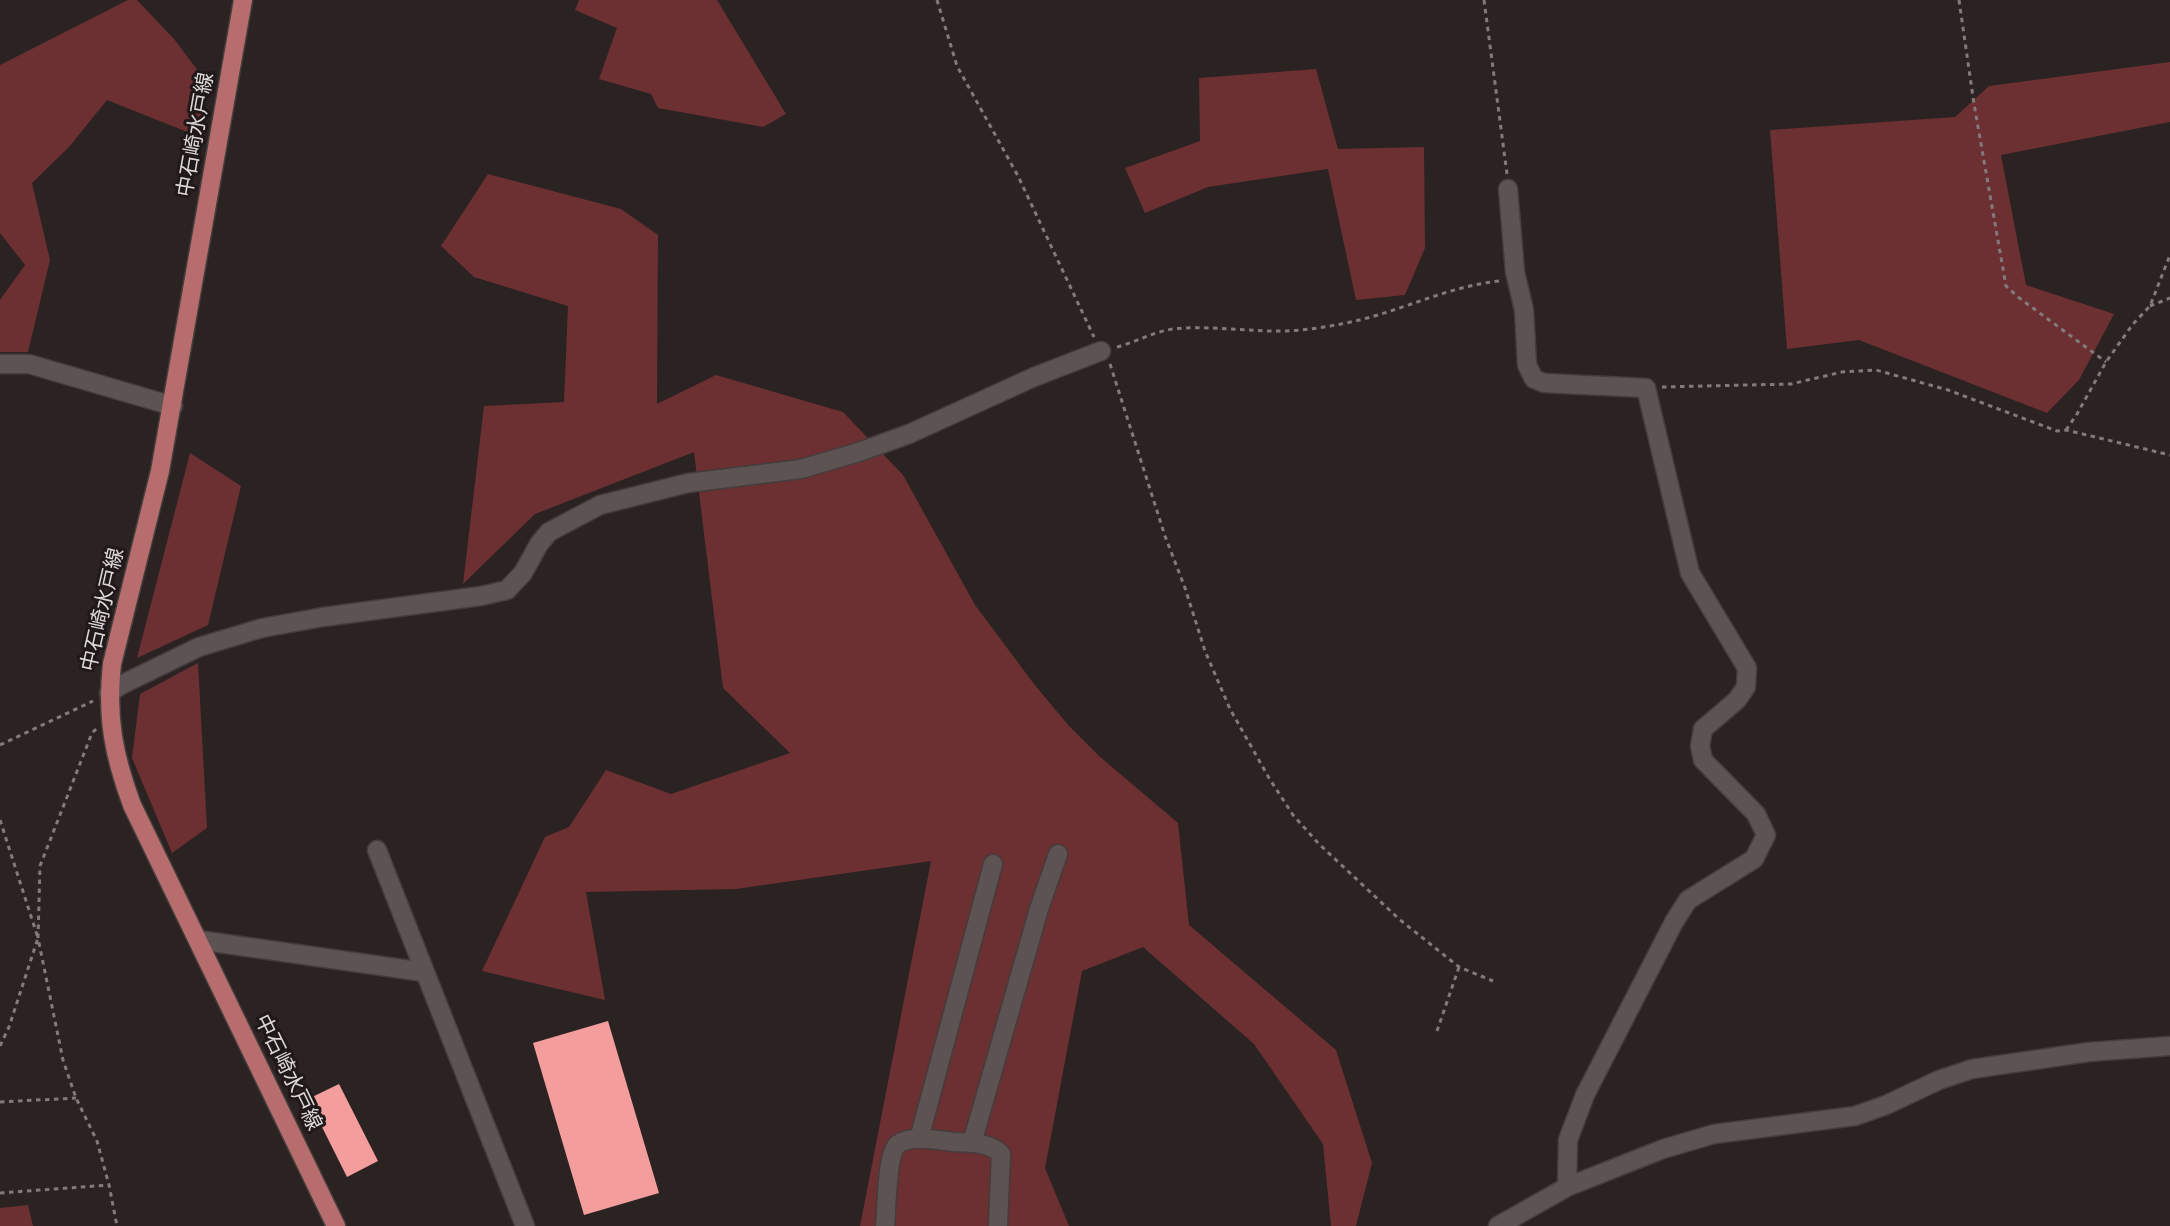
<!DOCTYPE html>
<html>
<head>
<meta charset="utf-8">
<style>
  body { margin:0 }
  canvas { display:block; background:#2b2222 }
</style>
</head>
<body>
<canvas width="2170" height="1226"></canvas>
<script>
const ctx = document.querySelector('canvas').getContext('2d');
ctx.lineJoin = 'round';
function fill(path, color) { ctx.fillStyle = color; ctx.fill(path, 'evenodd'); }
function strokePath(path, color, width, dash) { ctx.strokeStyle = color; ctx.lineWidth = width; ctx.lineCap = dash ? 'butt' : 'round'; ctx.setLineDash(dash || []); ctx.stroke(path); }
function label(font, color, halo, rows, align = 'center') {
  ctx.font = font + ' "Titillium Web","Noto Sans JP",sans-serif'; ctx.lineWidth = 6; ctx.setLineDash([]); ctx.textBaseline = 'middle'; ctx.strokeStyle = halo; ctx.fillStyle = color; for (const [text, x, y, turn = 0] of rows) {
    ctx.save(); ctx.translate(x, y); ctx.rotate((+turn || 0) * Math.PI / 180); ctx.textAlign = isNaN(turn) ? turn : align; if (halo) ctx.strokeText(text, 0, 0); ctx.fillText(text, 0, 0); ctx.restore();
  }
}
const green = new Path2D(`
  M 128,0 L 137,0 L 174,39 L 205,80 L 200,137 L 107,100 L 69,147 L 32,183 L 50,260 L 28,352 L 0,352 L 0,300 L 25,265 L 0,233 L 0,65 Z
  M 579,0 L 717,0 L 786,114 L 763,127 L 658,108 L 651,94 L 599,79 L 617,28 L 575,10 Z
  M 2170,62 L 2170,122 L 2001,155 L 2026,285 L 2114,314 L 2079,380 L 2047,413 L 1859,340 L 1787,349 L 1770,130 L 1955,117 L 1989,86 Z
  M 1316,69 L 1338,149 L 1424,147 L 1425,248 L 1405,295 L 1356,300 L 1328,169 L 1208,187 L 1145,213 L 1125,168 L 1200,141 L 1199,78 Z
  M 488,174 L 621,209 L 658,235 L 657,404 L 716,375 L 843,412 L 903,475 L 975,605 L 1034,684 L 1069,726 L 1099,756 L 1178,823 L 1189,925 L 1336,1050 L 1372,1163 L 1356,1226 L 1331,1226 L 1323,1144 L 1254,1044 L 1143,947 L 1082,971 L 1045,1168 L 1069,1226 L 860,1226 L 931,861 L 736,889 L 586,892 L 605,1000 L 482,971 L 545,837 L 569,827 L 606,770 L 671,794 L 790,753 L 723,688 L 694,452 L 535,514 L 463,584 L 484,406 L 564,402 L 568,306 L 474,277 L 441,246 Z
  M 190,453 L 241,486 L 208,625 L 137,658 Z
  M 198,663 L 207,828 L 172,853 L 132,758 L 140,694 Z
  M 28,1205 L 33,1226 L 0,1226 L 0,1208 Z`);
const building = new Path2D(`
  M 608,1021 L 659,1193 L 584,1215 L 533,1043 Z
  M 339,1084 L 378,1161 L 347,1177 L 308,1099 Z`);
const path = new Path2D(`
  M 937,0 L 957,66 L 1018,176 L 1094,337
  M 1484,0 L 1507,174
  M 1959,0 L 1974,104 L 2006,286 L 2018,297 L 2106,362
  M 2150,306 L 2170,298
  M 1117,347 C 1136,342 1153,332 1173,329 C 1211,325 1249,332 1287,331 C 1307,330 1327,327 1346,323 C 1398,313 1447,286 1500,281
  M 1110,364 L 1165,536 L 1185,588 L 1205,651 L 1230,709 L 1269,778 L 1293,815 L 1319,844 L 1399,919 L 1459,967 L 1493,981
  M 1662,387 L 1791,384 L 1842,372 L 1876,370 L 1948,390 L 2057,431 L 2066,430 L 2170,455
  M 2066,430 L 2077,414 L 2106,362 L 2133,324 L 2150,306 L 2170,255
  M 96,729 L 92,733 L 40,866 L 38,938 L 63,1060 L 76,1098 L 97,1141 L 109,1185 L 117,1226
  M 0,745 L 93,701
  M 0,820 L 38,938 L 9,1027 L 0,1046
  M 1437,1031 L 1459,967
  M 0,1102 L 76,1098
  M 0,1193 L 109,1185`);
const minor = new Path2D(`
  M 1508,189 L 1515,272 L 1524,310 L 1527,365 L 1534,379 L 1544,383 L 1646,388 L 1690,573 L 1747,668 L 1746,687 L 1737,700 L 1703,729 L 1700,746 L 1703,760 L 1756,814 L 1766,835 L 1754,859 L 1688,900 L 1674,922 L 1585,1095 L 1568,1140 L 1567,1187
  M 0,364 L 29,364 L 173,406
  M 109,693 L 123,684 L 199,647 L 262,628 L 323,617 L 481,596 L 507,590 L 523,573 L 539,544 L 549,532 L 600,505 L 688,483 L 801,469 L 859,452 L 909,434 L 1034,377 L 1101,351
  M 377,850 L 525,1226
  M 198,940 L 424,972
  M 919,1139 L 993,864
  M 972,1143 L 1039,909 L 1058,854
  M 885,1226 C 887,1210 886,1154 898,1144 C 912,1134 938,1140 953,1142 C 970,1143 989,1142 1001,1154 L 998,1226
  M 1498,1226 L 1567,1187 L 1663,1149 L 1714,1134 L 1855,1116 L 1886,1105 L 1939,1080 L 1972,1069 L 2089,1052 L 2170,1046`);
const major = new Path2D(`
  M 243,0 L 160,471 L 112,664 C 106,718 114,756 132,805 L 336,1226`);
const streetNames = [
  ["中石崎水戸線",197,135,-80],
  ["中石崎水戸線",104,610,-77],
  ["中石崎水戸線",287,1073,64]
];
fill(green, '#6c2f32');
fill(building, '#f39d9d');
strokePath(minor, '#443d3c', 21);
strokePath(major, '#443d3c', 21);
strokePath(path, '#837b7b', 3, [4.5, 4.5]);
strokePath(minor, '#5d5352', 18);
strokePath(major, '#b76d6e', 18);
label('21px', '#ded8d8', '#211919', streetNames);
</script>
</body>
</html>
